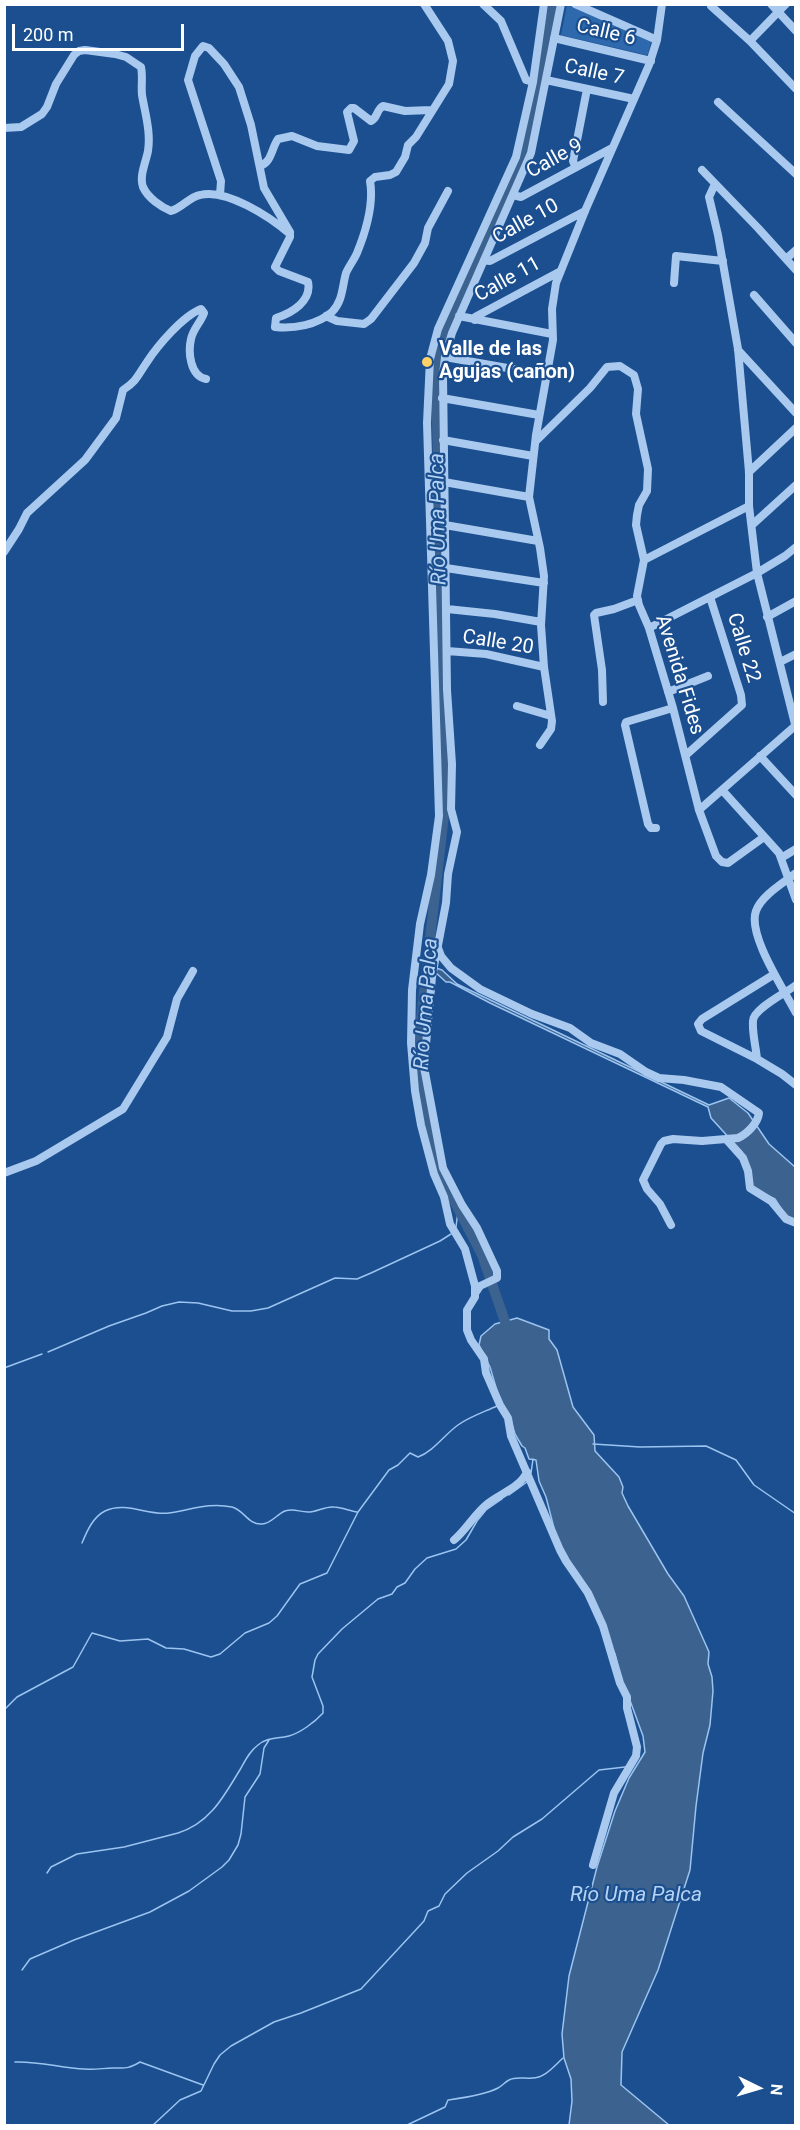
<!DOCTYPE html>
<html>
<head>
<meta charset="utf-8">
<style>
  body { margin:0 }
  #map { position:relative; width:800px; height:2130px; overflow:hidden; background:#1b4f8f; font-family:Roboto,sans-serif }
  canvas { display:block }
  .frame { position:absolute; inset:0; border:6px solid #fff; pointer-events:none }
  .north { position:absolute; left:728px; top:2058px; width:60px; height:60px; -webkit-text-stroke:4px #1b4f8f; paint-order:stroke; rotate:95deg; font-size:16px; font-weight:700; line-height:24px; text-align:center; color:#fff }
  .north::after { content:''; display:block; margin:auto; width:21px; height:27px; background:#fff; clip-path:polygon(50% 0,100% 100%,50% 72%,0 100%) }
  .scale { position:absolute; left:12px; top:24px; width:172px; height:27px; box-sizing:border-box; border:3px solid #fff; border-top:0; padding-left:8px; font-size:18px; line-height:21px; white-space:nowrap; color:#fff; -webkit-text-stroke:4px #1b4f8f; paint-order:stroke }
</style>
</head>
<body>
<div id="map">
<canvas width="800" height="2130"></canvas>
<div class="frame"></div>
<div class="north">N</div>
<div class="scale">200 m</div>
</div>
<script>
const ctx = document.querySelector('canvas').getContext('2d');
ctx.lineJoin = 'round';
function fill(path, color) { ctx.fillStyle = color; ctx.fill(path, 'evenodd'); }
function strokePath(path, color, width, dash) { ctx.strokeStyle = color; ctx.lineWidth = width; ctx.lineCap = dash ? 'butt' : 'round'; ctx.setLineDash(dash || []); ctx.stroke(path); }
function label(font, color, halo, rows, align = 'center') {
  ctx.font = font + ' Roboto,sans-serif'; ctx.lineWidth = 4.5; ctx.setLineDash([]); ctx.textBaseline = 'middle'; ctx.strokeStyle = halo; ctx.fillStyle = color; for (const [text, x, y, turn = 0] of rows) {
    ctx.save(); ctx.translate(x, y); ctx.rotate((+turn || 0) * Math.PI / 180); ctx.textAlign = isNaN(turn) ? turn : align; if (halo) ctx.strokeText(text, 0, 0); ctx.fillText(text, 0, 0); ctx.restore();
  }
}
const green = new Path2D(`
  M 567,5 L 651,42 L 648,54 L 646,55 L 561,35 Z`);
const water = new Path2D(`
  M 436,968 L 442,970 L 457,984 L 709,1105 L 729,1098 L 748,1113 L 769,1144 L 795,1167 L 795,1220 L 785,1215 L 775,1199 L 756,1190 L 750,1184 L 742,1152 L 711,1118 L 708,1107 L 490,1003 L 450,982 L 446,982 L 435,972 Z
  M 517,1318 L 549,1330 L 549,1339 L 557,1350 L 573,1407 L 594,1435 L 595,1451 L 619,1477 L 623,1487 L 622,1493 L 628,1506 L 668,1574 L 684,1596 L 709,1652 L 708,1664 L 712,1677 L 713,1691 L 710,1725 L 703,1753 L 696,1806 L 690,1870 L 658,1970 L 622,2052 L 621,2085 L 669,2125 L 569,2125 L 572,2101 L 571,2079 L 564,2058 L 562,2034 L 569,1976 L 597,1867 L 615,1811 L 629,1778 L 645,1752 L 643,1736 L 628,1695 L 623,1687 L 615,1654 L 556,1536 L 546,1497 L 539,1481 L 536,1460 L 529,1459 L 525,1448 L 522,1446 L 515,1434 L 509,1414 L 500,1401 L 490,1367 L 479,1345 L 481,1336 L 495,1324 Z`);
const stream = new Path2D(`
  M 428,959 L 430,960 L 431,964
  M 456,1227 L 458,1211
  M 48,1352 L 109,1326 L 146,1313 L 162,1306 L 179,1302 L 198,1303 L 232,1311 L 251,1311 L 268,1308 L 335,1278 L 357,1279 L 371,1273 L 440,1241 L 451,1234
  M 4,1368 L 42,1354
  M 593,1444 L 640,1447 L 706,1446 L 736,1460 L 754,1485 L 796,1514
  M 531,1473 L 533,1459
  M 509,1495 L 527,1482
  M 82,1543 C 87,1531 93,1517 105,1511 C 126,1501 148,1516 169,1513 C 191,1510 209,1502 232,1507 C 244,1510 248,1525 262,1524 C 271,1524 277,1514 285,1511 C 294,1508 299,1512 308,1512 C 317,1512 325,1506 334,1507 C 341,1507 350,1511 357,1512
  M 4,1710 L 17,1697 L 73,1667 L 92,1633 L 120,1641 L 148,1639 L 166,1648 L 184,1649 L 211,1657 L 220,1654 L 245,1633 L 269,1623 L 277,1616 L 300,1584 L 327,1573 L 358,1512 L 389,1470 L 398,1465 L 410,1453 L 418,1457 C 434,1451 444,1435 458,1425 C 469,1417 484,1412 497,1406
  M 47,1873 L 51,1867 L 77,1854 L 124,1847 L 178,1833 C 211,1823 225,1794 241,1768 C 246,1759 250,1751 258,1745 C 267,1737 277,1739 289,1736 C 300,1733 315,1722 323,1713 L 323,1706 L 312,1677 L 315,1660 L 318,1654 L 342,1629 L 378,1599 L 392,1594 L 397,1587 L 405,1583 L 415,1569 L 427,1558 L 456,1549 L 466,1540 L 477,1521 L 486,1510 L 502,1499
  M 22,1970 L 30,1959 L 74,1940 L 150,1912 L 189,1891 L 222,1867 L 229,1860 L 238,1845 L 241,1834 L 245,1797 L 260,1774 L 264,1748 L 269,1740
  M 15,2062 C 39,2061 61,2068 85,2069 C 95,2070 104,2068 113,2068 C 126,2068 128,2069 140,2062 L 203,2085
  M 152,2126 L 180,2100 L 201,2091 L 214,2064 L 220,2055 L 231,2046 L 274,2022 L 301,2013 L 361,1989 L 412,1934 L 424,1921 L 428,1911 L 439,1906 L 445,1894 L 467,1873 L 498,1851 L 513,1837 L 542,1819 L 599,1770 L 625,1767
  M 405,2126 L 445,2107 L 448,2100 C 462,2098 485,2095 498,2088 C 502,2086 505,2082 509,2080 C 516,2076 525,2079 532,2078 C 545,2078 554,2066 563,2058`);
const river = new Path2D(`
  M 510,1336 L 482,1255 L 437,1168 L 430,1141 L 419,1078 L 419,1036 L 445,806 L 436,372 L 438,355 L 446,329 L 522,156 L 554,4`);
const minor = new Path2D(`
  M 483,4 L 501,21 L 526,80 L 533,82
  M 544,4 L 533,82 L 516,157 L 438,329 L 430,359 L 427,423 L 439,816 L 431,875 L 420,924 L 412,990 L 411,1043 L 415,1091 L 421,1125 L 434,1174 L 444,1197 L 450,1224 L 465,1249 L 475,1286 L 475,1297 L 467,1310 L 467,1330 L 471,1340 L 484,1359 L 486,1373 L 500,1405 L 508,1418 L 511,1436 L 560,1550 L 566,1561 L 588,1593 L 603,1626 L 620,1683 L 627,1697 L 627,1708 L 637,1747 L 636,1756 L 614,1793 L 593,1865
  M 575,4 L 657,40
  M 771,4 L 796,31
  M 711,6 L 750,41 L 796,89
  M 554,38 L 651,61
  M 750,41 L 786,4
  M 546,80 L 634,99
  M 718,102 L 796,174
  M 4,128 L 21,127 L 42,114 L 47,107 L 56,84 L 74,55 L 79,51 L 85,50 L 115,54 L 126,57 L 141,67 C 143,76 141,86 142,95 C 145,113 151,132 148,151 C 146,162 139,176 143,187 C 148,198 161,207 171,211 C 182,208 189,197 200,195 C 226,188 270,217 290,234 L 290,237 L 275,267 L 279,271 L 308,282 C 312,301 292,313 276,318 L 275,327 C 294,329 317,325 332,312 C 343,301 342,287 346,273 C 349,266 354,260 357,253 C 366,231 374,204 370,181 L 375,177 L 390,175 L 396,172 L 405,157 L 408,145 L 416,137 L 449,84 L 453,61 L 448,41 L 424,4
  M 260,166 C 272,162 271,149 278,139 L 292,136 L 317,146 L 349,150 L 354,141 L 347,112 L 351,108 L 354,108 L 371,121 C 378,118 376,110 383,106 L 405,111 L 431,110
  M 575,166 L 573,161 L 587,89
  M 702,170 L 758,228 L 796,270
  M 715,184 L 709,197 L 718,235 L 738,349 L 749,472 L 749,506 L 757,573 L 796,728
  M 220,195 L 221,181 L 188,80 L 195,56 L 203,46 L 209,48 L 224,64 L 239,87 L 251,125 L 264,188 L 290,232
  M 513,195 L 521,197 L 612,148
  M 786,259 L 796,250
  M 484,260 L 490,261 L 585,211
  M 674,283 L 676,256 L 723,261
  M 754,295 L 796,343
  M 326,316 L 337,321 L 364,324 L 371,319 L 414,263 L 425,243 L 428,228 L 448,191
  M 459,316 L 552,334
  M 475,320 L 475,317 L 559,272
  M 738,350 L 796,413
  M 445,357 L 547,375
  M 442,398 L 539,415
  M 443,440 L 533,456
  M 536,441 L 590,388 L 607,367 L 620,366 L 634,375 L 638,389 L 636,414 L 648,469 L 647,491 L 639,505 L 637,515 L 636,525 L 644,560
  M 749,472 L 796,428
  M 444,482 L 529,497
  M 749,506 L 644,560 L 637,596 L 639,605 L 649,628 L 673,708 L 699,810 L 716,856 L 722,862 L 728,863 L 764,837
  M 445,525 L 538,541
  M 752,525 L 796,485
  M 4,552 L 19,529 L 27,513 L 85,460 L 116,418 L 123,390 C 137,381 138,375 147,362 C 158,345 183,316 201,309 L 204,313 C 201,322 193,329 191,339 C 188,352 190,376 206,379
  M 446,568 L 544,583
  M 447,609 L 495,614 L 541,622
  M 767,617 L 796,601
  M 649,628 L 757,573 L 785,556 L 796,547
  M 447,651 L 486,654 L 544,667
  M 780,662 L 796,654
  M 668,692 L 708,676
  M 603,702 L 602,670 L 594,615 L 596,613 L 614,609 L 638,600
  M 517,706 L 551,716
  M 540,745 L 551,729 L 552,721 L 544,667 L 541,625 L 544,576 L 540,548 L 529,497 L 536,435 L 553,340 L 552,309 L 556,283 L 585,211 L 649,65 L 657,40 L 662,4
  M 686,755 L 742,705 L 741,695 L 710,597
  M 760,756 L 796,795
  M 723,791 L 779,853 L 796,900
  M 699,810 L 795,726
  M 656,828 L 651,828 L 648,824 L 625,725 L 626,722 L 673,708
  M 781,858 L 796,849
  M 796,873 C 783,883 761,896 756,911 C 747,935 785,991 796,1013
  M 438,948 L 441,956 L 451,968 L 480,989 L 532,1014 L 570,1028 L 591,1043 L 620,1054 L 646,1072 L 659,1078 L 684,1080 L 721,1087 L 759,1113 C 758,1123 747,1134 738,1138 L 702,1141 L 673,1139 L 664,1141 L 661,1144 L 643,1180 L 647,1189 L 660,1204 L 671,1225
  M 796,985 C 786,993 753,1009 753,1021 C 752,1033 756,1047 757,1059 L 782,1074 L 796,1085
  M 757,1059 L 701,1031 L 698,1024 L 702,1019 L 773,975
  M 726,1139 L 743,1158 L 748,1171 L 750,1188 L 771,1201 L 786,1219 L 796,1223
  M 4,1173 L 36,1161 L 123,1109 L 167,1037 L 177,999 L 193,971
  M 476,1292 L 480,1286 L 497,1278 L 497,1271 L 477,1228 L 462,1205 L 443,1168 L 424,1067 L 432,977 L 446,903 L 448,874 L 457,832 L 451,809 L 452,764 L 447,690 L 443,375 L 445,357 L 452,333 L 531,153 L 561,4
  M 454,1540 C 466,1530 474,1515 486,1505 C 499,1494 520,1488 527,1472`);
const markers = [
  [427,362,6,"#ffd166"]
];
const streetNames = [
  ["Calle 6",606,33,13],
  ["Calle 7",594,73,12],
  ["Calle 9",555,159,-29],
  ["Calle 10",526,222,-29],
  ["Calle 11",508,280,-29],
  ["Calle 20",498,643,9],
  ["Calle 22",743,648,73],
  ["Avenida Fides",679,675,73]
];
const poiNames = [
  ["Valle de las",439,350],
  ["Agujas (cañon)",439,373]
];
const waterNames = [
  ["Río Uma Palca",439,519,-91],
  ["Río Uma Palca",427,1004,-86],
  ["Río Uma Palca",636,1896]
];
fill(green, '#2e69ad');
fill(water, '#3c6290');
strokePath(water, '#9cc4f0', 1.5);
strokePath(stream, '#9cc4f0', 1.5);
strokePath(river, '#3c6290', 10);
strokePath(minor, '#a9c9ee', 8);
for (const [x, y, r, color] of markers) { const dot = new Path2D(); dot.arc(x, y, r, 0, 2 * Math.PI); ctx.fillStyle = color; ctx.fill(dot); strokePath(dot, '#1b4f8f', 2); }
label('20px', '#fff', '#1b4f8f', streetNames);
label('bold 20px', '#fff', '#1b4f8f', poiNames, 'left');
label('italic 21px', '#b5d3f5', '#1b4f8f', waterNames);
</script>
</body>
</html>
